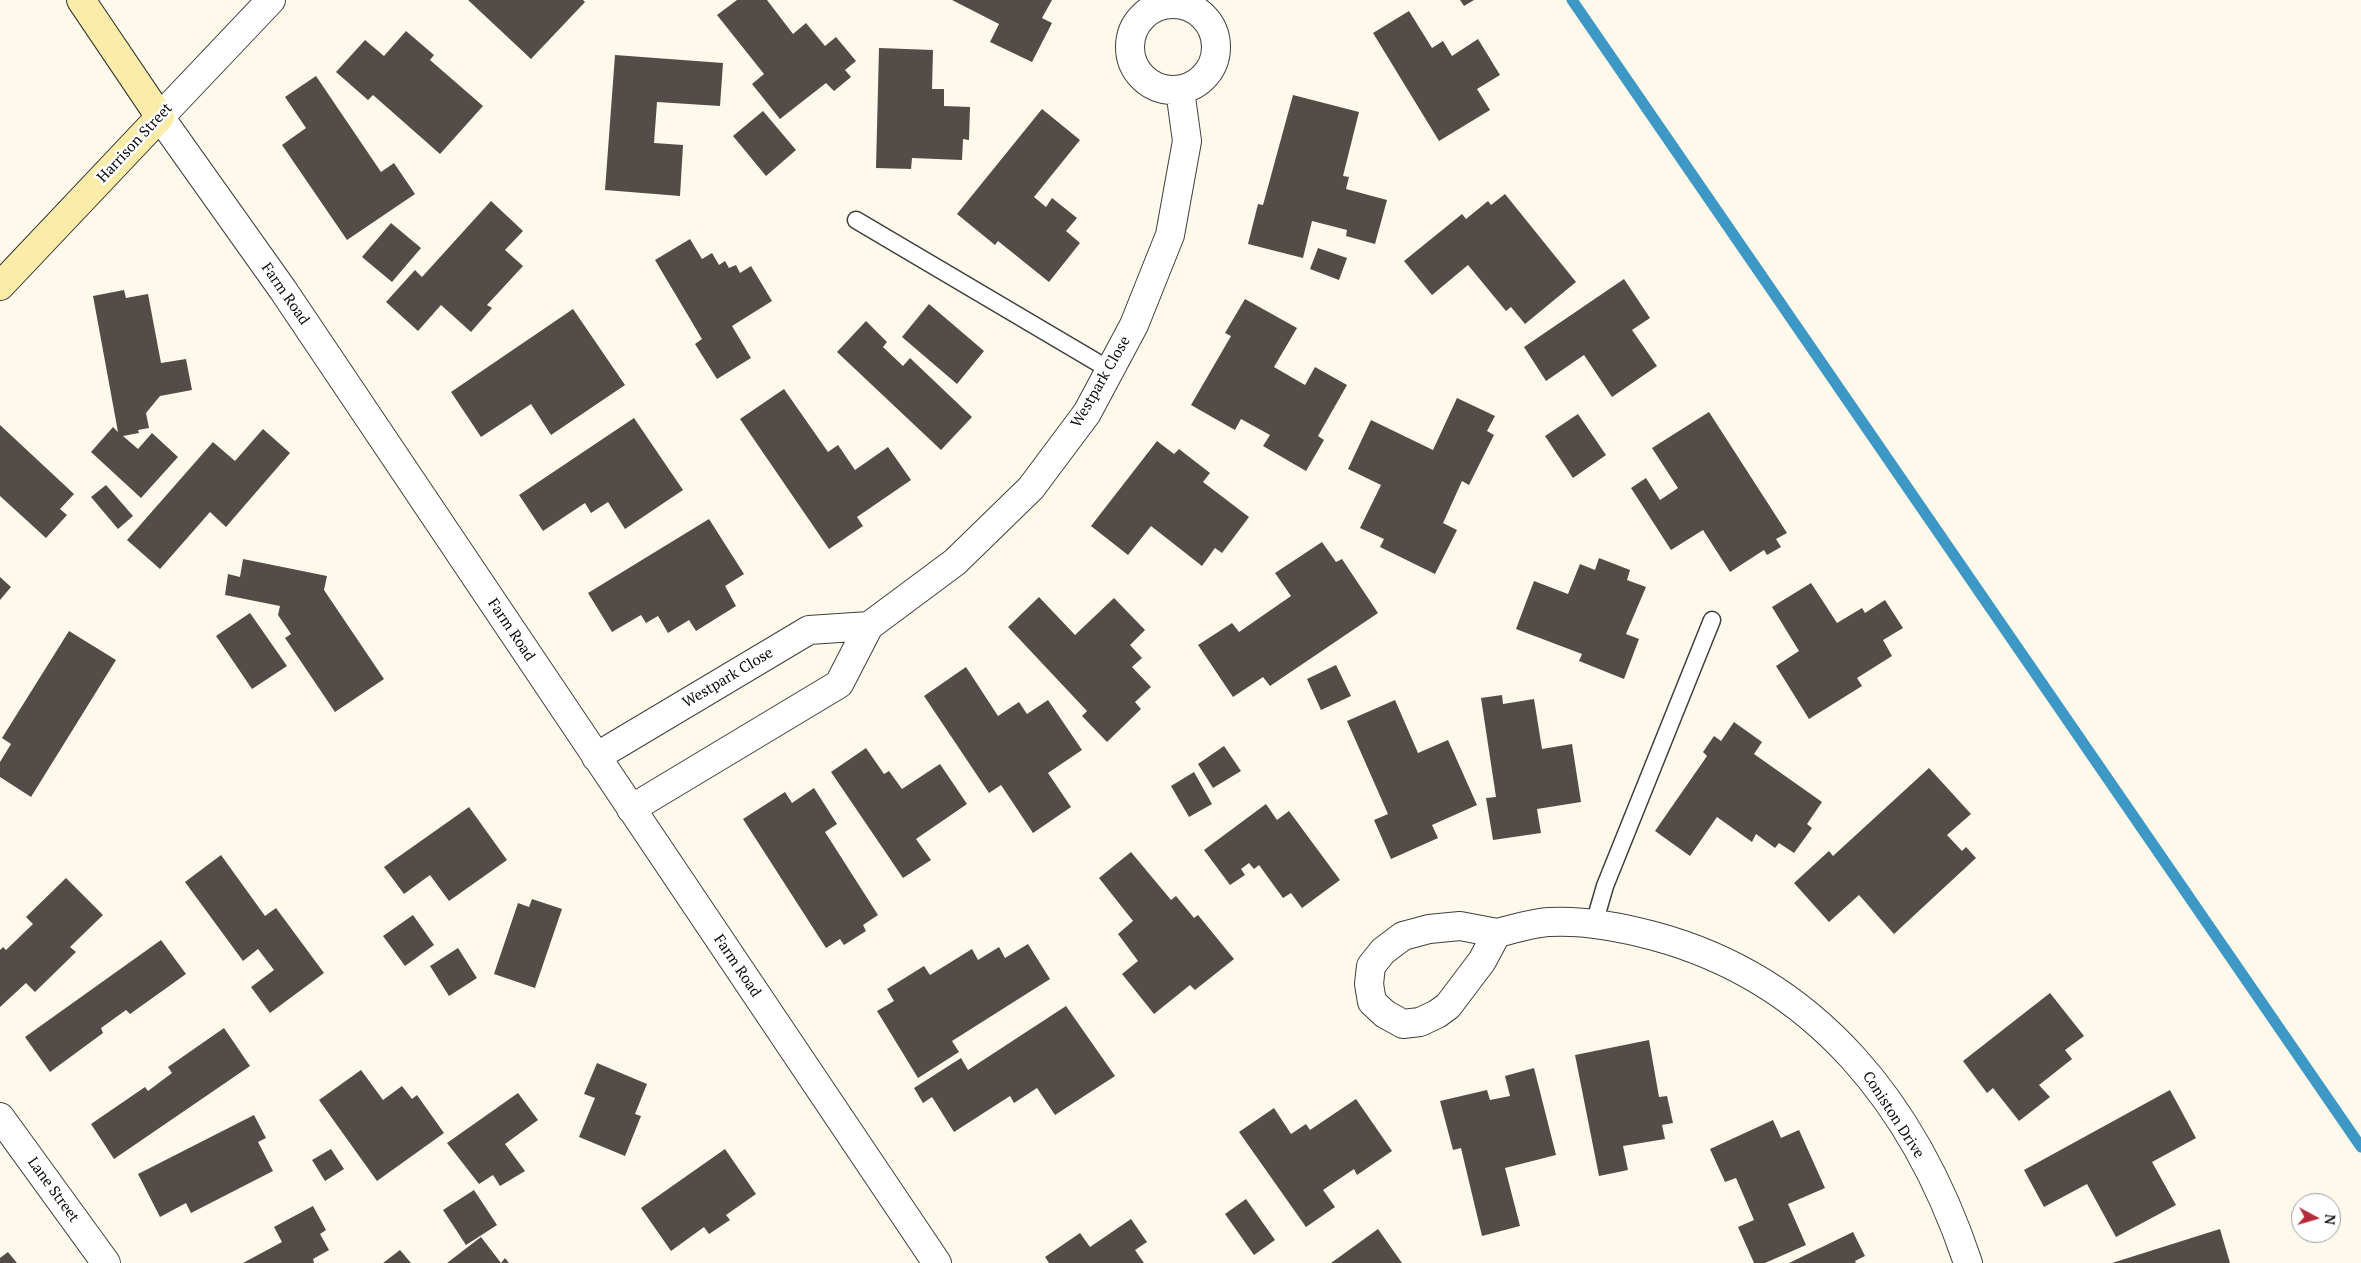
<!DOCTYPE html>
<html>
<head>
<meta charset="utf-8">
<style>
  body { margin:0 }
  #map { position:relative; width:2361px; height:1263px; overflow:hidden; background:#fef9eb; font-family:"PT Serif",serif }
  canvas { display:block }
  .north { position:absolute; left:2291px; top:1193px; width:50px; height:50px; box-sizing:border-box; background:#fff; border:1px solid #9e9e9e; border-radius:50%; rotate:96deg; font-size:14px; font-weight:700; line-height:20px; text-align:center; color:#0c0c0c }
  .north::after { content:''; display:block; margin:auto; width:18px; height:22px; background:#b52b39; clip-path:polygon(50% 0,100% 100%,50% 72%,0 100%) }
</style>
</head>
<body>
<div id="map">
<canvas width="2361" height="1263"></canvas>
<div class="north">N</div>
</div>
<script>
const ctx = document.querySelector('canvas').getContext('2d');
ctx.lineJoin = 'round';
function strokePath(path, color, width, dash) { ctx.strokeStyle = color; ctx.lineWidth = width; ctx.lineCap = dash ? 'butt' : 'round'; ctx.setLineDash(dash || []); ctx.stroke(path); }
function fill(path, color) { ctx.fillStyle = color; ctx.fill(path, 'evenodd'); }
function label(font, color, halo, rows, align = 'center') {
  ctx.font = font + ' "PT Serif",serif'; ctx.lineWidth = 5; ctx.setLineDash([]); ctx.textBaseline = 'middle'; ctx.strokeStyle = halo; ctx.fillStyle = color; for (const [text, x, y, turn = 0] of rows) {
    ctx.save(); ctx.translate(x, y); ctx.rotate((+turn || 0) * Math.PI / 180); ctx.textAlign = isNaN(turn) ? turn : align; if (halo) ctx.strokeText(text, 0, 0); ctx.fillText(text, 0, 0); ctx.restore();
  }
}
const stream = new Path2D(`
  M 1572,0 L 2361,1147`);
const building = new Path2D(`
  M 468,0 L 583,0 L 585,2 L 531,59 Z
  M 737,0 L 767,0 L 793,34 L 806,23 L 825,46 L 836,37 L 856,61 L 845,70 L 851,77 L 834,91 L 826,83 L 780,119 L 752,84 L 764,74 L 717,15 Z
  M 952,0 L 1052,0 L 1042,18 L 1052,23 L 1032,62 L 990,42 L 999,24 Z
  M 1460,0 L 1474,0 L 1464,6 Z
  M 1409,11 L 1432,48 L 1443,41 L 1452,56 L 1478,39 L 1500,75 L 1477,89 L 1490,110 L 1439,141 L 1373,33 Z
  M 406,31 L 434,55 L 430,60 L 483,106 L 440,154 L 373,95 L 368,100 L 336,72 L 365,40 L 384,56 Z
  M 879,48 L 933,50 L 932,89 L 944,89 L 944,106 L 970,107 L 969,140 L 963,139 L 962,160 L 912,158 L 911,169 L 876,168 Z
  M 615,55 L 723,63 L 720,106 L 657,102 L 654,143 L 683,145 L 680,196 L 605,190 Z
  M 316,76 L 381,172 L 394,163 L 415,194 L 347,240 L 282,145 L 306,128 L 285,97 Z
  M 1293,95 L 1359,112 L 1343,176 L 1349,177 L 1346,189 L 1387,200 L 1375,244 L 1346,236 L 1347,230 L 1312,221 L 1303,258 L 1248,244 L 1258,204 L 1263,205 Z
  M 1042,109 L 1080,140 L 1034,197 L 1046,207 L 1052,198 L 1077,218 L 1066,231 L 1080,243 L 1049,282 L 998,241 L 995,245 L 957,214 Z
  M 763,111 L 796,150 L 766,176 L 733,136 Z
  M 1505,194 L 1576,282 L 1525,324 L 1511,307 L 1506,311 L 1468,265 L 1432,295 L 1404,261 L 1462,214 L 1466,219 L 1488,201 L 1491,205 Z
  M 491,201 L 523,231 L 505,250 L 523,266 L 487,305 L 492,308 L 471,332 L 441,305 L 418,331 L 386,302 L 415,270 L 422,277 Z
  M 391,223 L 421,248 L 392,282 L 362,257 Z
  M 690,239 L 702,259 L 712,253 L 719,265 L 725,261 L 729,268 L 736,265 L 740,273 L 751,266 L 772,301 L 732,326 L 751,358 L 717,379 L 695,344 L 702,339 L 655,260 Z
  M 1318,248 L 1347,258 L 1339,280 L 1310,269 Z
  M 1624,279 L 1650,318 L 1632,330 L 1657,366 L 1612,397 L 1584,355 L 1546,381 L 1524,347 Z
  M 124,290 L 126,298 L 148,294 L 161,363 L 186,359 L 192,390 L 160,396 L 146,413 L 149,428 L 138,430 L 139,433 L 123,436 L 138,449 L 152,433 L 178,457 L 141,498 L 91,452 L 113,427 L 118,432 L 93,296 Z
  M 1245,299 L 1297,328 L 1274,367 L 1305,385 L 1315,367 L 1347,385 L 1318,436 L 1324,440 L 1306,471 L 1263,446 L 1270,435 L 1241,419 L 1235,430 L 1191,405 L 1231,336 L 1225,333 Z
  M 929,304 L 984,351 L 957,384 L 902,337 Z
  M 573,309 L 625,385 L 551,435 L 531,404 L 481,437 L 451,392 Z
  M 866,321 L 887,342 L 883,347 L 903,366 L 910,358 L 972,417 L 941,450 L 837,352 Z
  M 784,389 L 828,452 L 838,445 L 855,470 L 888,447 L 911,480 L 857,517 L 863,526 L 829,549 L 740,419 Z
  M 1457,398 L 1495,416 L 1487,431 L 1494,435 L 1469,485 L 1462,481 L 1443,523 L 1457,530 L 1435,574 L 1380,547 L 1384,539 L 1360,528 L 1381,485 L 1348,469 L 1371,420 L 1433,450 Z
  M 1709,412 L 1787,533 L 1776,539 L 1781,547 L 1767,555 L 1764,550 L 1730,572 L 1703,530 L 1671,550 L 1631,488 L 1646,478 L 1660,500 L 1678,488 L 1652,448 Z
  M 1578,414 L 1606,455 L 1573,478 L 1545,436 Z
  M 634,418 L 683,490 L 625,529 L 608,502 L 591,513 L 585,503 L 543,531 L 519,495 Z
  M 0,425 L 74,494 L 60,509 L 67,515 L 46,538 L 0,496 Z
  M 263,429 L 290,453 L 226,527 L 210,512 L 160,569 L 127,540 L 213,442 L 235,461 Z
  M 1157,441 L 1174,454 L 1179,449 L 1210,473 L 1203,482 L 1249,517 L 1222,553 L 1215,548 L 1202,566 L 1151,526 L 1128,555 L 1091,526 Z
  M 106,485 L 133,516 L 118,529 L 91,497 Z
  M 709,519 L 744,574 L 725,586 L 736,606 L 696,631 L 689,620 L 668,633 L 658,616 L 646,623 L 641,615 L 612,632 L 588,593 Z
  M 1322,542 L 1336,562 L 1342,559 L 1378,613 L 1270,686 L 1263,677 L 1233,697 L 1198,645 L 1232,623 L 1239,632 L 1291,596 L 1275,573 Z
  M 1599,558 L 1630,570 L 1627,580 L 1646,587 L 1626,634 L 1639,639 L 1624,679 L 1579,661 L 1582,654 L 1516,629 L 1534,581 L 1568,594 L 1580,564 L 1595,570 Z
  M 243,559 L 327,576 L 324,590 L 384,679 L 335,712 L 285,638 L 291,634 L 278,615 L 280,606 L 225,595 L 228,574 L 240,577 Z
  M 0,577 L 11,587 L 0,600 Z
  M 1811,583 L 1837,623 L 1862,608 L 1865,613 L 1885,600 L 1903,628 L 1883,640 L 1892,656 L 1857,678 L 1862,686 L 1809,719 L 1776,666 L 1799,651 L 1772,607 Z
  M 1039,597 L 1075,635 L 1114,598 L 1145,630 L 1130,645 L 1142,658 L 1132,667 L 1151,687 L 1135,702 L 1141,709 L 1107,742 L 1082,716 L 1087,711 L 1008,627 Z
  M 250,613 L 287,666 L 252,689 L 216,636 Z
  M 69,631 L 116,660 L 31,797 L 0,777 L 0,762 L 11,744 L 2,738 Z
  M 1336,665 L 1351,696 L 1321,710 L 1307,679 Z
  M 966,667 L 998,716 L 1019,702 L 1027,714 L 1048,700 L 1082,750 L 1048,773 L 1071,807 L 1033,833 L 1001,785 L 989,793 L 924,696 Z
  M 1502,695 L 1503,704 L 1534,699 L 1542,749 L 1572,744 L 1581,802 L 1537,809 L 1541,833 L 1493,840 L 1486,798 L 1496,797 L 1481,698 Z
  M 1395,700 L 1418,753 L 1448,740 L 1477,805 L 1432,825 L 1438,838 L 1391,859 L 1374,820 L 1388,814 L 1347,721 Z
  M 1734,722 L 1762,742 L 1754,754 L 1822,802 L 1807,824 L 1812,828 L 1794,853 L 1779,843 L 1775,848 L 1756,834 L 1752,842 L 1717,817 L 1690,856 L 1655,831 L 1707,756 L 1703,752 L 1714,736 L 1721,741 Z
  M 1224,746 L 1241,771 L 1213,788 L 1198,764 Z
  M 866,748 L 884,774 L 889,771 L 902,789 L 940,764 L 967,804 L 916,839 L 931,860 L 903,878 L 831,772 Z
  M 1929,768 L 1971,814 L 1947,835 L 1962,851 L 1966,847 L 1976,858 L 1894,934 L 1859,895 L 1829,922 L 1794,883 L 1829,851 L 1833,856 Z
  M 1194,772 L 1212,804 L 1189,817 L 1171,786 Z
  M 814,788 L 837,824 L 825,832 L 878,915 L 863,925 L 866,931 L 844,945 L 840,939 L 826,948 L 743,819 L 785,792 L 792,803 Z
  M 1266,804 L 1277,820 L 1289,811 L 1340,880 L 1302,908 L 1291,893 L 1283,898 L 1259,865 L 1254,869 L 1249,863 L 1241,869 L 1245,875 L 1230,885 L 1204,850 Z
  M 469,807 L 507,860 L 449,901 L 430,875 L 404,894 L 384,867 Z
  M 1131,852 L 1171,900 L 1176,896 L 1194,918 L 1198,915 L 1234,959 L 1195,990 L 1190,985 L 1154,1014 L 1122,974 L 1138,961 L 1118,934 L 1133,921 L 1099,878 Z
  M 221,855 L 265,916 L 276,908 L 324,973 L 270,1013 L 251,987 L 274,970 L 258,949 L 243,961 L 185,882 Z
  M 66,878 L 103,915 L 70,947 L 76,952 L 35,992 L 26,983 L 0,1007 L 0,950 L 3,947 L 6,950 L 33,924 L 26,917 Z
  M 532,899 L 562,909 L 535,988 L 494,974 L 518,903 L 529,907 Z
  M 413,915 L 434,945 L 405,966 L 383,936 Z
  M 161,940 L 186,974 L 130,1014 L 126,1010 L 101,1028 L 103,1033 L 50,1072 L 25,1037 Z
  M 1028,944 L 1050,979 L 952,1041 L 959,1052 L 918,1078 L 877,1011 L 894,1001 L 887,989 L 924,966 L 930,975 L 972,949 L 978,960 L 999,947 L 1005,958 Z
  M 458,948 L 477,978 L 449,996 L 430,966 Z
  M 2050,993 L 2084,1036 L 2065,1050 L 2072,1059 L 2039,1085 L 2050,1097 L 2019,1121 L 1993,1088 L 1987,1093 L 1963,1061 Z
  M 1066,1006 L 1115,1076 L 1055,1115 L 1037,1088 L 1014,1103 L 1010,1096 L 954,1132 L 932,1097 L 923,1103 L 914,1088 L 961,1058 L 968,1070 Z
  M 224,1028 L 250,1066 L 114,1159 L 91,1124 L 145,1087 L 148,1091 L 172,1073 L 168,1067 Z
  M 1649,1040 L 1659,1097 L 1667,1096 L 1673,1123 L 1662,1125 L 1665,1139 L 1623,1146 L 1628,1170 L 1599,1176 L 1575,1055 Z
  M 597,1063 L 647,1084 L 635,1114 L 641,1116 L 625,1156 L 579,1137 L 595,1098 L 584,1094 Z
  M 1534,1068 L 1556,1155 L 1505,1168 L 1520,1226 L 1482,1236 L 1461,1148 L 1453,1150 L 1440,1101 L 1487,1090 L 1490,1100 L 1510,1096 L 1505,1076 Z
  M 361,1070 L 383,1100 L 402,1086 L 412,1099 L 417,1095 L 444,1133 L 377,1181 L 319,1100 Z
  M 2170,1090 L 2196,1138 L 2152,1162 L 2176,1205 L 2116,1237 L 2087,1184 L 2044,1207 L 2024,1170 Z
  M 518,1093 L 538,1120 L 505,1144 L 525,1171 L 500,1186 L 493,1175 L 479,1184 L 447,1143 Z
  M 1356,1099 L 1392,1151 L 1357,1175 L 1354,1169 L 1323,1190 L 1335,1207 L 1306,1227 L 1239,1132 L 1274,1108 L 1291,1134 L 1306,1124 L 1310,1130 Z
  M 254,1115 L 266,1138 L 258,1142 L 273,1171 L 191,1213 L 186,1203 L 160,1217 L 138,1174 Z
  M 1773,1120 L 1781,1138 L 1799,1130 L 1825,1188 L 1788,1204 L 1806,1245 L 1765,1263 L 1754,1263 L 1738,1227 L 1754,1220 L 1736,1178 L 1725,1182 L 1710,1149 Z
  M 331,1149 L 344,1169 L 325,1181 L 312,1160 Z
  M 725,1149 L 756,1194 L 726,1215 L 730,1220 L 709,1234 L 704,1227 L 671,1251 L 641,1208 Z
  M 474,1190 L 497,1225 L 466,1245 L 443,1210 Z
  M 1246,1199 L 1275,1240 L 1254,1255 L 1225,1214 Z
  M 313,1206 L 326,1230 L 320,1234 L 329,1250 L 313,1259 L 314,1263 L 243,1263 L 282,1242 L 274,1227 Z
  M 1131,1219 L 1147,1242 L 1135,1250 L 1144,1263 L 1049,1263 L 1045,1257 L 1080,1233 L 1090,1247 Z
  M 1378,1229 L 1402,1263 L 1331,1263 Z
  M 2220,1229 L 2230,1263 L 2112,1263 Z
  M 1853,1232 L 1865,1256 L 1855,1261 L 1856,1263 L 1789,1263 Z
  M 481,1237 L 501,1263 L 505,1258 L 509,1263 L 447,1263 Z
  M 400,1250 L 411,1263 L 383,1263 Z
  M 8,1252 L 17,1263 L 0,1263 L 0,1258 Z`);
const lane = new Path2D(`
  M 856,220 L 1110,370
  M 1594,924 L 1605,886 L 1712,620`);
const street = new Path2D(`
  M 271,0 L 160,117 L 283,290 L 937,1263
  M1130 47a43 43 0 1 1 86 0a43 43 0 1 1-86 0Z
  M 596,757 L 809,630 L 869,626
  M 631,809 L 839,684 L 869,626 L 955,562 L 1031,488 L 1087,413 L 1134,325 L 1170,235 L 1187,141 L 1180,90
  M 1497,933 L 1460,926 L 1429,929 L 1403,936 L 1383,951 L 1371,966 L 1369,984 L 1372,1002 L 1385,1014 L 1403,1024 L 1420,1022 L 1437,1014 L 1448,1006 L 1482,961 L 1497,933 C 1514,929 1532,923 1549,922 C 1584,920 1621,927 1654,936 C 1817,980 1916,1107 1968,1263
  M 0,1117 L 106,1263`);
const secondary = new Path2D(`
  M 0,286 L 160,117 L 81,0`);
const streetNames = [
  ["Harrison Street",135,143,-47],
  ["Farm Road",285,294,55],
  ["Westpark Close",1101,382,-60],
  ["Farm Road",511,630,56],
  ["Westpark Close",728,678,-31],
  ["Farm Road",737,966,56],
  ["Coniston Drive",1893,1115,57],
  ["Lane Street",53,1190,54]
];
strokePath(stream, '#3d98c6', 11);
fill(building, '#544c49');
strokePath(lane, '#3f3f3f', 19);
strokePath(street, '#3f3f3f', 30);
strokePath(secondary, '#2e2e2e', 30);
strokePath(lane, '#fff', 16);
strokePath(street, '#fff', 28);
strokePath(secondary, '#fbeda9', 28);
label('15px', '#0c0c0c', '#fff', streetNames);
</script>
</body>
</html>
